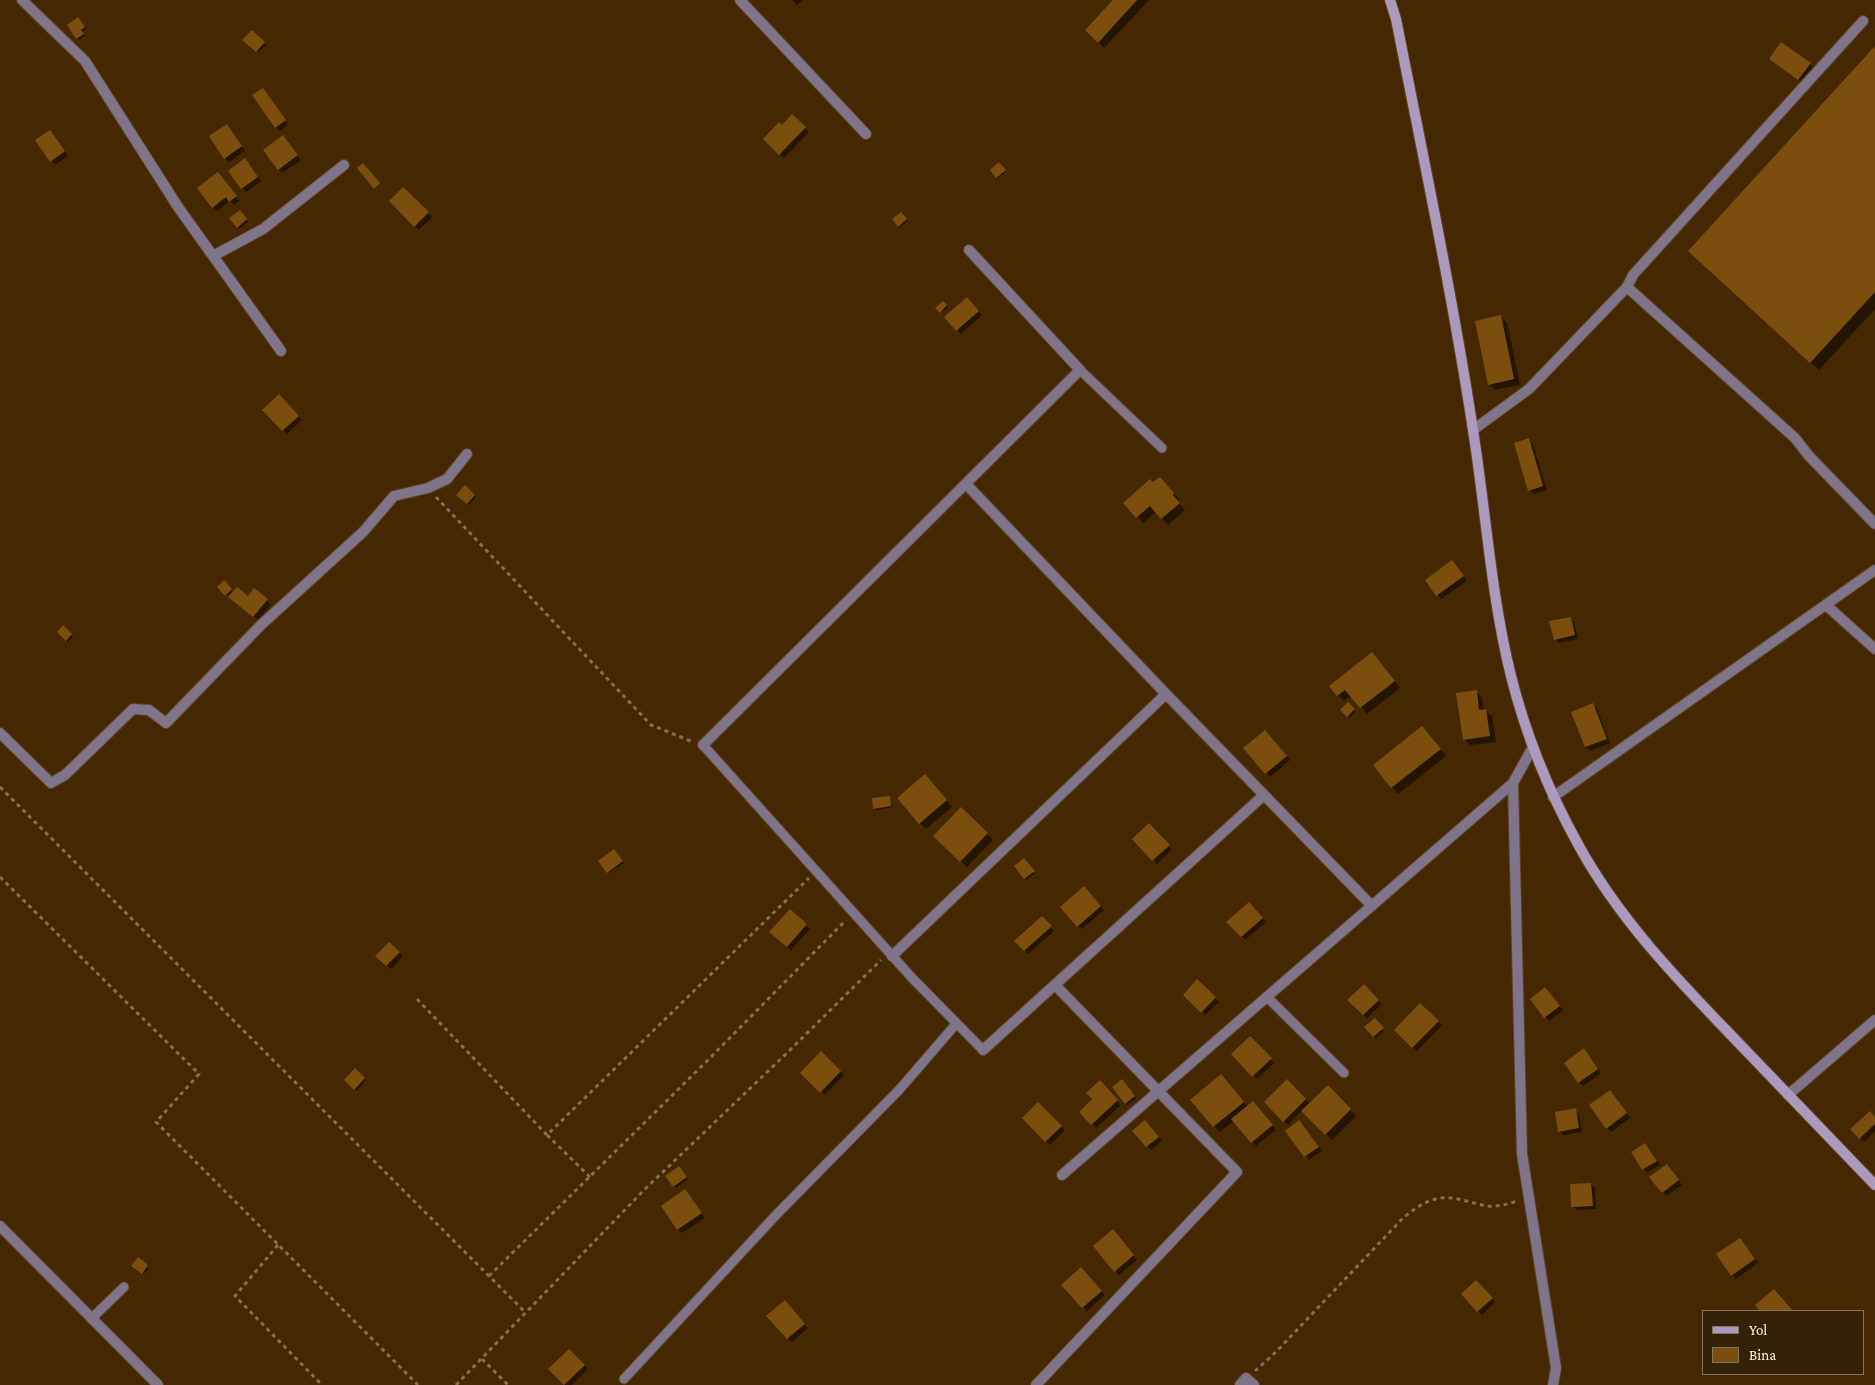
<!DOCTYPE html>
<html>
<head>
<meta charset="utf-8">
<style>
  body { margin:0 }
  #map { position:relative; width:1875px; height:1385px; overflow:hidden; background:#452802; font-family:"Crimson Pro",serif }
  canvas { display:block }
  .legend { position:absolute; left:1702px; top:1310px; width:162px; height:65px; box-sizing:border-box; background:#352108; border:1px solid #85745f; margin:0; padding:6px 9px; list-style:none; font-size:15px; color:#fef0e1 }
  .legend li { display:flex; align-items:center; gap:10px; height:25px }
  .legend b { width:25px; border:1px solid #85745f }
</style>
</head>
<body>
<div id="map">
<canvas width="1875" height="1385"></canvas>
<ul class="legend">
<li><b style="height:6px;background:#ac9abe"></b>Yol</li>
<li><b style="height:14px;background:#7c4e0e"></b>Bina</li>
</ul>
</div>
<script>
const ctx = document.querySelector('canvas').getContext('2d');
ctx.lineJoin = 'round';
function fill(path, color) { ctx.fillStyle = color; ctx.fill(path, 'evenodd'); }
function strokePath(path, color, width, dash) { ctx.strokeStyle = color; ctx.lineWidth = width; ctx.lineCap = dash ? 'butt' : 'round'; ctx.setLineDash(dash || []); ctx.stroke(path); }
const shadow = new Path2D(`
  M 792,0 L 803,0 L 797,5 Z
  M 1115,0 L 1149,0 L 1104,48 L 1087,30 Z
  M 79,20 L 86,29 L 82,32 L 85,36 L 79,40 L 68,25 Z
  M 252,32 L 266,45 L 258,53 L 244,40 Z
  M 1875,48 L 1875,309 L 1819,370 L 1698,259 Z
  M 1774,62 L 1810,64 L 1814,68 L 1803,83 Z
  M 267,93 L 288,125 L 280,131 L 276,127 Z
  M 792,116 L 809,132 L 784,158 L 764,139 L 782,127 Z
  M 230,129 L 245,151 L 229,162 L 225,158 Z
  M 53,135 L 68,156 L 55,165 L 51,161 Z
  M 287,140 L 301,160 L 282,173 L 264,150 Z
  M 249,164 L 261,181 L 246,192 L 242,188 Z
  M 999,164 L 1006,172 L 998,178 L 991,170 Z
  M 222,177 L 239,201 L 234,205 L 230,201 L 217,211 L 213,207 Z
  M 403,188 L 432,217 L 419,230 L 390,201 Z
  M 240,212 L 248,222 L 239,229 L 231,219 Z
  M 901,213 L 908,221 L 900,227 L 893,220 Z
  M 943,302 L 948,307 L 942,313 L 937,308 Z
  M 971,303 L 982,315 L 961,334 L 957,330 Z
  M 1501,317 L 1507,323 L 1520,385 L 1495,390 L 1489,384 Z
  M 279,396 L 302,420 L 287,434 L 264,410 Z
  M 1529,440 L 1533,444 L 1547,490 L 1533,494 L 1530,490 Z
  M 1153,484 L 1166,484 L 1180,500 L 1178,502 L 1185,510 L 1168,525 L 1156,512 L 1143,523 L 1125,503 Z
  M 465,487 L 476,497 L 469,505 L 458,495 Z
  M 1456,566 L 1467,581 L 1441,599 L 1427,580 Z
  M 224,582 L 232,592 L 227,596 L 219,587 Z
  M 255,590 L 271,604 L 258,620 L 234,601 L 248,598 Z
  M 1570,618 L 1574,622 L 1578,639 L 1559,643 L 1555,639 Z
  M 64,627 L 73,637 L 68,642 L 59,632 Z
  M 1378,660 L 1400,688 L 1367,714 L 1351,696 L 1344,701 L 1338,695 Z
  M 1476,691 L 1482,698 L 1484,710 L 1492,716 L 1496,742 L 1470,745 L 1464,739 Z
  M 1348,704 L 1356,712 L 1349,718 L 1342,710 Z
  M 1593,705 L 1597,709 L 1610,743 L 1590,751 L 1586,747 L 1573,713 Z
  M 1428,734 L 1446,756 L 1398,794 L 1375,766 Z
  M 1269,735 L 1290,760 L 1270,777 L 1245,748 Z
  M 931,782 L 952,807 L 926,829 L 920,823 Z
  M 889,797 L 892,807 L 876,810 L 874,808 Z
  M 961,808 L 993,840 L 967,867 L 935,836 Z
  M 1149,825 L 1172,849 L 1157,864 L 1134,839 Z
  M 616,852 L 624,863 L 609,873 L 608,872 Z
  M 1024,860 L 1035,873 L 1027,880 L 1016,866 Z
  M 1087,891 L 1104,910 L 1082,929 L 1078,926 Z
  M 1249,903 L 1266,922 L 1245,940 L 1228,922 Z
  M 790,910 L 810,929 L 791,950 L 775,936 Z
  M 1042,918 L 1054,931 L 1028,954 L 1016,941 Z
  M 389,943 L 403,956 L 391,969 L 377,956 Z
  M 1197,981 L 1219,1002 L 1205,1015 L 1184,995 Z
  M 1364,985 L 1382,1004 L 1367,1018 L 1349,1000 Z
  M 1549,992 L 1563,1010 L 1549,1021 L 1531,999 Z
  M 1420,1005 L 1442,1025 L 1417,1051 L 1396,1030 Z
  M 1375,1019 L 1384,1031 L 1376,1038 L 1366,1027 Z
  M 1250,1037 L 1274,1063 L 1257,1079 L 1232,1054 Z
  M 821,1053 L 844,1075 L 825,1095 L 802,1073 Z
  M 1588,1054 L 1601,1073 L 1583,1086 L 1579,1082 Z
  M 355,1070 L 366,1080 L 357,1091 L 345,1080 Z
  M 1122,1081 L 1136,1098 L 1127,1105 L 1113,1088 Z
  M 1287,1081 L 1310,1104 L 1328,1087 L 1356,1116 L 1332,1140 L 1302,1110 L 1288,1125 L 1266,1102 Z
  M 1100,1082 L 1121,1105 L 1096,1128 L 1081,1112 L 1094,1099 Z
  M 1227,1082 L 1248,1107 L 1257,1106 L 1276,1130 L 1256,1146 L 1234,1121 L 1220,1132 L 1214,1126 Z
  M 1614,1096 L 1630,1118 L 1611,1132 L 1607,1128 Z
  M 1038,1103 L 1065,1130 L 1050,1145 L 1023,1118 Z
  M 1575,1110 L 1579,1114 L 1582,1132 L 1563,1135 L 1559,1131 Z
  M 1875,1118 L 1875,1131 L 1864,1142 L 1852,1129 Z
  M 1303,1125 L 1322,1151 L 1309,1160 L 1286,1131 Z
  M 1149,1126 L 1162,1141 L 1151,1150 L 1134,1131 Z
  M 1649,1149 L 1660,1165 L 1647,1173 L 1632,1153 Z
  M 681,1169 L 688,1179 L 676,1188 L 667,1177 Z
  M 1671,1170 L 1682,1185 L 1666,1196 L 1651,1177 Z
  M 1591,1184 L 1595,1188 L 1596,1209 L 1577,1210 L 1573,1206 Z
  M 685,1191 L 705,1218 L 682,1233 L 678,1229 Z
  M 1117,1235 L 1137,1260 L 1119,1275 L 1115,1271 Z
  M 1740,1239 L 1758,1263 L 1736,1279 L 1732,1275 Z
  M 138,1259 L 149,1268 L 144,1274 L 134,1267 Z
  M 1081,1269 L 1105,1295 L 1087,1311 L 1063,1285 Z
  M 1476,1282 L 1495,1302 L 1482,1315 L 1463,1294 Z
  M 788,1306 L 808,1328 L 792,1342 L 768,1316 Z
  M 569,1350 L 588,1369 L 572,1385 L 565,1385 L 550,1369 Z`);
const building = new Path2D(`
  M 1113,0 L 1137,0 L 1098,43 L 1085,30 Z
  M 78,17 L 85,27 L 81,30 L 84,34 L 76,39 L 67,25 Z
  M 252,30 L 265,42 L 256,52 L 242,40 Z
  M 1781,42 L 1811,63 L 1798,80 L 1769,59 Z
  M 1875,46 L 1875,292 L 1810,363 L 1688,251 Z
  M 263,88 L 286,120 L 275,128 L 252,95 Z
  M 792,114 L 806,127 L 779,155 L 763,139 L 779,122 L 782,125 Z
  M 227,124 L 242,146 L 224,159 L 209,136 Z
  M 50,130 L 65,151 L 50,162 L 35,140 Z
  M 283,135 L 298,155 L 278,170 L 263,150 Z
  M 245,158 L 258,177 L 241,189 L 228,171 Z
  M 999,162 L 1006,170 L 996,178 L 990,170 Z
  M 363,163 L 380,183 L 374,189 L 357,168 Z
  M 218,172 L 237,196 L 229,202 L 226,197 L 212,208 L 197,188 Z
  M 403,187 L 429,212 L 414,227 L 389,201 Z
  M 240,210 L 247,219 L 237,228 L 229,218 Z
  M 901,212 L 907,219 L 898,227 L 892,219 Z
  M 967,297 L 979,311 L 956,331 L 944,317 Z
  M 943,301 L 947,305 L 940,313 L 935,308 Z
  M 1501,315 L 1514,379 L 1488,385 L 1475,321 Z
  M 279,394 L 299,416 L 282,431 L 262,410 Z
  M 1529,438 L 1543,486 L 1528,491 L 1514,443 Z
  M 1160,477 L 1174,493 L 1173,495 L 1180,503 L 1161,519 L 1150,506 L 1136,518 L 1123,503 L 1150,479 L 1153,482 Z
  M 465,485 L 475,495 L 467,504 L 456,495 Z
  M 1452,560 L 1464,576 L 1436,596 L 1425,580 Z
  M 224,580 L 232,589 L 225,596 L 217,587 Z
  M 237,587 L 248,596 L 254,588 L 268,599 L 253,617 L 228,597 Z
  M 1571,617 L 1575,635 L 1554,640 L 1549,621 Z
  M 63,625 L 72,634 L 66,641 L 57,632 Z
  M 1372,652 L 1395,681 L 1360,708 L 1345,690 L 1337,696 L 1329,686 Z
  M 1477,690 L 1479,710 L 1486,709 L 1490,736 L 1463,740 L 1456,693 Z
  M 1348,702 L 1355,709 L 1347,717 L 1340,710 Z
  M 1593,703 L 1607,739 L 1585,747 L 1571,712 Z
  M 1422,726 L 1441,749 L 1391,788 L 1373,765 Z
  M 1265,730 L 1287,756 L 1265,774 L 1243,748 Z
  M 925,774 L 947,800 L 919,824 L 897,798 Z
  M 890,796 L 891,806 L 873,809 L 872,798 Z
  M 961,807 L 988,833 L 960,862 L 933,836 Z
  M 1149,823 L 1170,845 L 1152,861 L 1132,839 Z
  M 614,849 L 623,861 L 607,873 L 598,861 Z
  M 1024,858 L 1035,871 L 1024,879 L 1014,866 Z
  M 1084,886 L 1101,906 L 1077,927 L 1060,907 Z
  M 1249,902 L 1263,918 L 1241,937 L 1226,922 Z
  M 790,909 L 807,924 L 787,947 L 769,932 Z
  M 1042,916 L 1052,926 L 1024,951 L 1014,941 Z
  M 389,942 L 400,952 L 386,966 L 375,956 Z
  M 1197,979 L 1216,997 L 1201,1013 L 1183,995 Z
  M 1364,984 L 1379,1000 L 1363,1015 L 1347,1000 Z
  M 1545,987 L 1560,1006 L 1544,1018 L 1530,999 Z
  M 1420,1003 L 1439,1021 L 1412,1048 L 1394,1030 Z
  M 1375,1018 L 1384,1028 L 1373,1037 L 1364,1027 Z
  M 1250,1036 L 1272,1058 L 1252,1077 L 1231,1054 Z
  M 1584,1048 L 1598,1069 L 1578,1083 L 1564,1063 Z
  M 821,1051 L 841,1071 L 820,1093 L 800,1073 Z
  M 355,1068 L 365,1078 L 354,1090 L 344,1080 Z
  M 1221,1074 L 1244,1102 L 1213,1127 L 1190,1100 Z
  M 1122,1079 L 1135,1096 L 1125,1104 L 1112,1087 Z
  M 1287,1079 L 1306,1099 L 1283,1122 L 1264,1102 Z
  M 1100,1080 L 1118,1100 L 1091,1125 L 1079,1112 L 1092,1099 L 1086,1093 Z
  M 1328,1085 L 1351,1109 L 1325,1135 L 1301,1111 Z
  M 1610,1090 L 1627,1113 L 1606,1129 L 1589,1105 Z
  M 1253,1101 L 1273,1125 L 1251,1143 L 1231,1119 Z
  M 1038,1102 L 1062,1126 L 1045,1142 L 1022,1118 Z
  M 1576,1108 L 1579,1128 L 1558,1132 L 1555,1112 Z
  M 1870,1111 L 1875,1117 L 1875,1124 L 1859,1139 L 1850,1129 Z
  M 1145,1120 L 1159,1137 L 1146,1147 L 1132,1131 Z
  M 1299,1120 L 1319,1147 L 1304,1157 L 1285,1131 Z
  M 1645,1143 L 1657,1161 L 1642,1170 L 1631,1152 Z
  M 1667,1164 L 1679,1180 L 1662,1193 L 1649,1177 Z
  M 679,1166 L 687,1177 L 673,1187 L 665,1176 Z
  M 1591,1183 L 1593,1206 L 1571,1207 L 1570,1184 Z
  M 685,1189 L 702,1213 L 677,1230 L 661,1206 Z
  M 1113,1229 L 1134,1255 L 1114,1272 L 1093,1246 Z
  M 1740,1238 L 1755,1259 L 1731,1276 L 1716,1254 Z
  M 138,1257 L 148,1265 L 142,1274 L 131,1266 Z
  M 1081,1267 L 1102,1291 L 1082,1308 L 1061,1285 Z
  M 1476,1280 L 1493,1298 L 1477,1312 L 1461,1294 Z
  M 1774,1289 L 1793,1311 L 1760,1311 L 1755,1305 Z
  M 785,1300 L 805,1324 L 787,1339 L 766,1316 Z
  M 569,1349 L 585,1365 L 564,1385 L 548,1369 Z`);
const path = new Path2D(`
  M 436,497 L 651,725 L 693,742
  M 0,787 L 526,1313
  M 0,877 L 199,1074 L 156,1122 L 418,1385
  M 417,999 L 547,1135
  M 590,1177 L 547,1135 L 809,878
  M 278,1245 L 235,1296 L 322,1385
  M 489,1276 L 708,1060 L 846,920
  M 482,1359 L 508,1385
  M 1255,1371 L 1276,1352 L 1403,1218 C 1414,1209 1426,1200 1441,1198 C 1456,1196 1473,1204 1488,1206 C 1498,1207 1509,1204 1519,1200
  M 456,1385 L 644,1190 L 789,1051 L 881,960`);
const lane = new Path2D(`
  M 1080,370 L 1162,448
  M 703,745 L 913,979 L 983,1050
  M 1267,997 L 1344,1073
  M 92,1318 L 124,1287
  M 624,1379 L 777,1214 L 899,1090 L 956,1024`);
const street = new Path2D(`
  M 22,0 L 85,61 L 178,207 L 281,351
  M 740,0 L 866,134
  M 213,256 L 263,229 L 344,165
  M 1627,287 L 1795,438 L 1809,456 L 1875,524
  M 1473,430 L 1529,389 L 1627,287 L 1633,275 L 1863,21
  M 966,484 L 1166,694 L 1372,906
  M 1826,605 L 1875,649
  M 0,733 L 51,783 L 65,775 L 133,709 L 149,710 L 166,723 L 261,625 L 363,532 L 394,496 L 428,488 L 447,479 L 467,454
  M 703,745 L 1080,370 L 969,250
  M 1533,747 L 1513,783 L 1522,1154 L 1556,1368 L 1553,1385
  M 1553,797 L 1875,570
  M 892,956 L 1166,694
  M 983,1050 L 1264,795
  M 1788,1095 L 1875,1020
  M 1062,1175 L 1513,783
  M 0,1226 L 158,1385
  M 1036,1385 L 1237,1172 L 1055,985
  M 1240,1385 L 1246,1378 L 1254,1385`);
const secondary = new Path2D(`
  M 1390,0 L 1396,19 C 1423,156 1452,293 1473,430 C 1486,512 1491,596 1511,676 C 1526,736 1549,792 1579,846 C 1618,917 1674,976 1730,1034 C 1778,1084 1827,1135 1875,1185`);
fill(shadow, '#0007');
fill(building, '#7c4e0e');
strokePath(lane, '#5f4421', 11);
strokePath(street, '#5f4421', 12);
strokePath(secondary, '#5f4421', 12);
strokePath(path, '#876f51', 3, [4, 4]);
strokePath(lane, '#7f748a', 9);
strokePath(street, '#7f748a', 10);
strokePath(secondary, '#ac9abe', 10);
</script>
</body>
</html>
